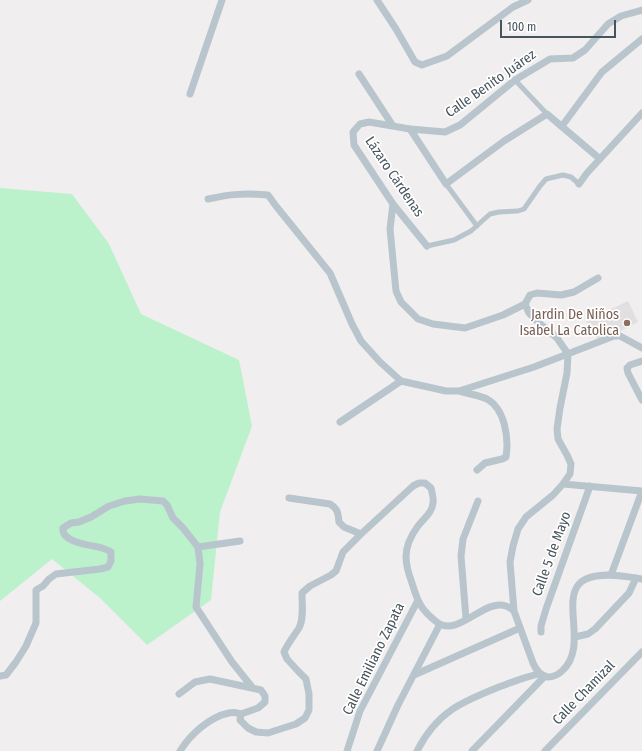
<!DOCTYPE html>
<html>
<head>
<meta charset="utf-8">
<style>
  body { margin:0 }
  #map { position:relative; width:642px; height:751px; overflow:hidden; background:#f1eeef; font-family:"Fira Sans Condensed",sans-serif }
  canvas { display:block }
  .scale { position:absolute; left:500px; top:20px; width:116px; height:18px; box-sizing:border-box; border:2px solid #46545d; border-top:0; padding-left:5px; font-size:12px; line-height:14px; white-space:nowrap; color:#46545d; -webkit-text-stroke:3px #fff; paint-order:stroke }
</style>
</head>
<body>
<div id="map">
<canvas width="642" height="751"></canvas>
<div class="scale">100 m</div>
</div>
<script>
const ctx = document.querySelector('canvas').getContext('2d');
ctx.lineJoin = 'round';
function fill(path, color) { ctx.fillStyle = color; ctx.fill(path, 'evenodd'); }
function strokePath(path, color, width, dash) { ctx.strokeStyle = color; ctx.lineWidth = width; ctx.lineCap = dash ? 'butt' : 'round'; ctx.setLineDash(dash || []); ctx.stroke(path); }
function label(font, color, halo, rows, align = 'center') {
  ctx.font = font + ' "Fira Sans Condensed",sans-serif'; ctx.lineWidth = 3.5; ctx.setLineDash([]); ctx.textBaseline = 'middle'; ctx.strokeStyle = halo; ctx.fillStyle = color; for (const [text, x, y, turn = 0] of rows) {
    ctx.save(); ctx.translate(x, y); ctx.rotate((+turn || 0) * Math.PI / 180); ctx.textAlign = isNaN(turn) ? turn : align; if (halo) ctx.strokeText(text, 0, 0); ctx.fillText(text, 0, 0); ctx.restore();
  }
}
const education = new Path2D(`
  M 628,301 L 638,322 L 599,342 L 586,321 Z`);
const green = new Path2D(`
  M 0,188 L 72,194 L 109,244 L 141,314 L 239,360 L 252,426 L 220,512 L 211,600 L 147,645 L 100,598 L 52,559 L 0,601 Z`);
const pedestrian = new Path2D(`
  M 515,80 L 547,114
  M 446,184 L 477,226
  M 427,246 L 454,240 L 471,231 L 490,214 L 499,212 L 518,211 L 524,209 L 540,186 L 546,179 L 563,175 L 571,177 L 579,184`);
const minor = new Path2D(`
  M 377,0 L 396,29 L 415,62 L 422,65 L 447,56 L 513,7 L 528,0
  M 359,74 L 393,126
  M 190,94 L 222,0
  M 562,126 L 602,72 L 642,39
  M 410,129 L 446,184 L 504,141 L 547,114 L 600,159
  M 579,184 L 587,173 L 642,113
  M 208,199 C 231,194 245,193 268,195 L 276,206 L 330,273 L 352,324 L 361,341 L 380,362 L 401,381 L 446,391 L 459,391 L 534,367 L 614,336 L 620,336 L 642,348
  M 393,204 L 390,229 L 396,291 L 401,302 L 418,319 L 433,324 L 465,328 L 503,315 L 525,304 L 530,295 L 537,293 L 561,295 L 574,292 L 598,278
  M 427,246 L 393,204 L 354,145 L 353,132 L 360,124 L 369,122 L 410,129 L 445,132 L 460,125 L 515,80 L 550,59 L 573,58 L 585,50 L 608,24 L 621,16 L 642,10
  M 525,304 L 529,313 L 539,323 L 557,338 L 568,354 L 567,373 L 560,408 L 557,429 L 558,439 L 567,455 L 571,464 L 570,474 L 563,484 L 553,495 L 526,517 L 518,529 L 513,546 L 510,562 L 514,611 L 533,663 C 536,670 540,676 548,677 C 553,677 559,674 562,671 C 588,648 562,603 579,584 C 592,570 626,576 642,579
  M 642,361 L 630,365 L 627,368 L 628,373 L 642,400
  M 459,391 C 468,394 479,395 487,399 C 505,409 509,438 506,457 L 502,459 L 485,463 L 477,470
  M 340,422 L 401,381
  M 563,484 L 642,491
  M 289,498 L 330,504 C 338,509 338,513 339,522 L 344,527 L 361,534
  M 198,547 L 240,541
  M 611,575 L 642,491
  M 466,619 L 461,556 L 463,539 L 478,501
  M 541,632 L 541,626 L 546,609 L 590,486
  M 575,637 L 588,634 L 595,629 L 629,593 L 636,578
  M 414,675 L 520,628
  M 0,676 L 6,675 L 16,662 L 26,646 L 36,623 L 36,590 L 43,586 L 49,579 L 56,574 L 100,569 L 108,567 L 111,561 L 111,552 C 108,550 105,549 102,548 C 92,545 61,543 63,528 L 71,523 L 79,522 L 91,517 L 109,506 L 125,501 L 140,499 L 163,501 L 167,505 L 173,518 L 183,528 L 198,547 L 200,564 L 196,607 L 232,662 L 252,687
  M 179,694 L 195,682 L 210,679 L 261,690 L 265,696 L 265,702 L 258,708 L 241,714 L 240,720 L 248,728 L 256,732 L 268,733 L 296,724 L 305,718 L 309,710 L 309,694 L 306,679 L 298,671 L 287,659 L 284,652 C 288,643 294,636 299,628 C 304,619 302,604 302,593 L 310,586 L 331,575 L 336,571 L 343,552 L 361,534 L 413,486 L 419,483 L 425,483 L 431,488 C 432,493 434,498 433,503 C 432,513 424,518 418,526 C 412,534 406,546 406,557 C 406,566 409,575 412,583 C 418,603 421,610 438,623 C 458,637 485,598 506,606 C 509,607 512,609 514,611
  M 180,751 C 190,735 209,717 229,713 C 232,712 237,713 241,714
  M 347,751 L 360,711 L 417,602
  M 377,751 L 398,705 L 440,624
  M 417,751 C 437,712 461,702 499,687 C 513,682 526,676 540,674
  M 472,751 L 545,676
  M 545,751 L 642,652`);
const markers = [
  [627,323,4,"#8d6e63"]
];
const streetNames = [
  ["Calle Benito Juárez",491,84,-35],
  ["Lázaro Cárdenas",394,177,56],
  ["Calle 5 de Mayo",552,554,-70],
  ["Calle Emiliano Zapata",374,659,-64],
  ["Calle Chamizal",584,693,-46]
];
const educationNames = [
  ["Jardin De Niños",619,315],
  ["Isabel La Catolica",619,331]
];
fill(education, '#e2dfe1');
fill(green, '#bbf1cb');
strokePath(pedestrian, '#b9c5cc', 5);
strokePath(minor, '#b9c5cc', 7);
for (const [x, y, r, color] of markers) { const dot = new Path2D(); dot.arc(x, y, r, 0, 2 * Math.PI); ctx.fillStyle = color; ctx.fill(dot); strokePath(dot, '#fff', 1.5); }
label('14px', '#46545d', '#fff', streetNames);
label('14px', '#785e54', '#fff', educationNames, 'right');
</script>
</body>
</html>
